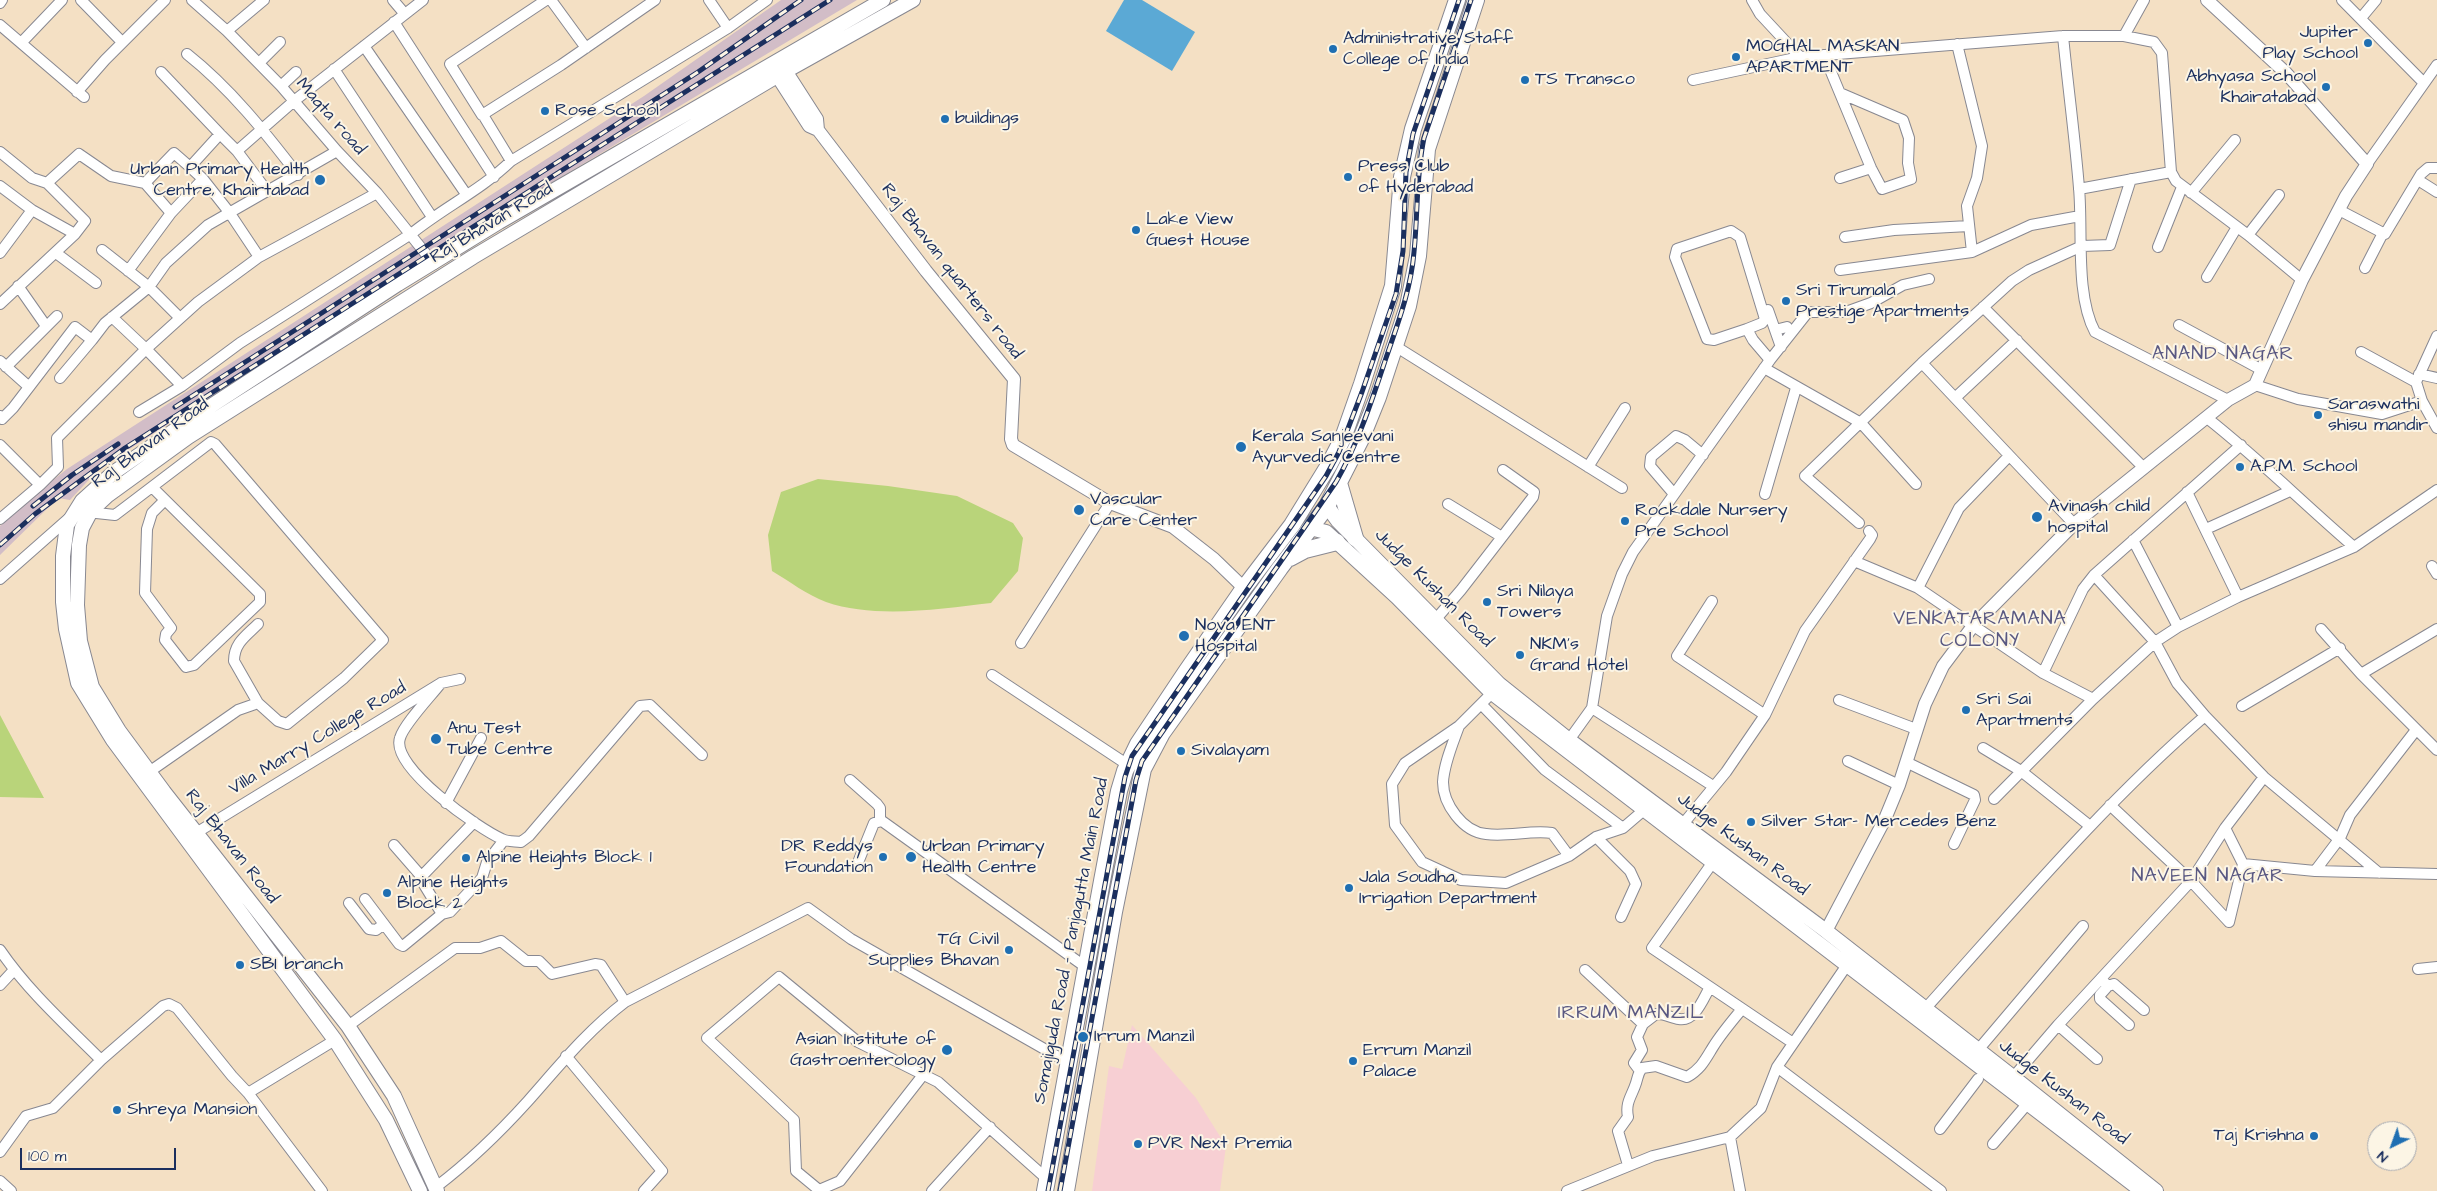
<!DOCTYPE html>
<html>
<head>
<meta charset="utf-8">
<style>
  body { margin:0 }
  #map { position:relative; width:2437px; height:1191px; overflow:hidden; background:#f4e0c4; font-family:"Architects Daughter",sans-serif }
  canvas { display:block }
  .north { position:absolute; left:2367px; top:1121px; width:50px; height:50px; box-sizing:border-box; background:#fcf5e5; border:1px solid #a2a6af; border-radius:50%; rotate:222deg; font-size:14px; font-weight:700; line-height:20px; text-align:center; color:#1b2f5e }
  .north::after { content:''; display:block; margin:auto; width:18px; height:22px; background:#1f6fb2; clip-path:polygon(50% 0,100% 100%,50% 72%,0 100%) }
  .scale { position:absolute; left:20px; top:1148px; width:156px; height:22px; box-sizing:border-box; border:2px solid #1b2f5e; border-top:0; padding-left:6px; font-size:15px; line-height:18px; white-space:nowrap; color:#1b2f5e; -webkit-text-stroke:4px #fcf5e5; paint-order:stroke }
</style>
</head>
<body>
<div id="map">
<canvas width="2437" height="1191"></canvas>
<div class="north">N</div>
<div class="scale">100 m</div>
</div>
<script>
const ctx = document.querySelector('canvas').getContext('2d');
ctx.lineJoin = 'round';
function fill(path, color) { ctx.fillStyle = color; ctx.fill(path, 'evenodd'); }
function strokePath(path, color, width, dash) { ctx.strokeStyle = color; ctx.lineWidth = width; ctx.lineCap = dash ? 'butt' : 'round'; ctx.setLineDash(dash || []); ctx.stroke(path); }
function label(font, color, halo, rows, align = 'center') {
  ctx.font = font + ' "Architects Daughter",sans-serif'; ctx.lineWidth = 4; ctx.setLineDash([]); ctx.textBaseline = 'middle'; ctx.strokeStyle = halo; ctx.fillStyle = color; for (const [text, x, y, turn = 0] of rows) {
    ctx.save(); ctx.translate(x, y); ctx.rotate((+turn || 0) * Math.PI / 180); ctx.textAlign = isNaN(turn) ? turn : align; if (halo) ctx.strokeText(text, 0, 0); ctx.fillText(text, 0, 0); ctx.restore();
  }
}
const built = new Path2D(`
  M 1132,1025 L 1196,1098 L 1226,1146 L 1220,1191 L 1092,1191 L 1109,1066 L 1122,1069 Z`);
const industrial = new Path2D(`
  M 781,0 L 857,0 L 424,259 L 100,468 L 70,500 L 58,498 L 0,555 L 0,526 L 23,504 L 67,469 L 644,96 Z`);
const green = new Path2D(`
  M 818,479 L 888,486 L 957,496 L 1013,523 L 1023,538 L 1018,571 L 991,603 C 940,609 875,619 826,602 C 807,595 789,581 772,571 L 768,535 L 781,492 Z
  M 0,715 L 44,798 L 0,797 Z`);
const water = new Path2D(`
  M 1124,0 L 1142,0 L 1195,32 L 1172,71 L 1106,31 Z`);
const minor = new Path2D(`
  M 81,0 L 122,42
  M 192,0 L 227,31 L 281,86 L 337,151 L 377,193 L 434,264
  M 393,0 L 404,13
  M 546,0 L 450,64 L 482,115 L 561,65 L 655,0
  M 551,0 L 586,48
  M 709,0 L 728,28
  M 1752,0 L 1760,14 L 1800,57 L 2063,36 L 2124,36 L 2154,42 L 2162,53 L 2171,172 L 2176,181 L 2248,235 L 2302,280
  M 2342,0 L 2423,82
  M 0,3 L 2,0
  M 2361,18 L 2376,0
  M 394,22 L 494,177
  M 0,25 L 84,97
  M 227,31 L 264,0
  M 2063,36 C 2068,87 2075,138 2079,188 C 2083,231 2075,295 2095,332 L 2228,400
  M 2124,36 L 2144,0
  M 21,43 L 62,0
  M 1957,44 L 1982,146 L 1977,178 L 1967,206 L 1972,252
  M 364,46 L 466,194
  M 187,54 C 230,88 265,132 298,175
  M 1824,55 L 1871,168 L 1882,189 L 1911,179 L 1908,163 L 1909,138 L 1903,120 L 1840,93
  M 259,63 L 280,42
  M 334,69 L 432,217
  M 161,72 L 220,134
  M 1693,80 L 1800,57
  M 281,86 L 296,72
  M 77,92 L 105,60 L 165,0
  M 483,115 L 511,161
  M 237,151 L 294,101 L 423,0
  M 0,152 L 32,178 L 47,183 L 79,154 L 111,176 L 145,183
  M 2367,164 L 2437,65
  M 1840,178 L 1871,168
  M 203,179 L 229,212 L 259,257
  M 2418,180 L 2437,192
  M 0,186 L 32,210 L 75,234 L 85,221 L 47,183
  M 2079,189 L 2171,172
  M 2191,193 L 2235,140
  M 2339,210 L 2385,234 L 2421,174 L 2428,168 L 2437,168
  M 171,213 L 145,183 L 174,153 L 190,167
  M 2248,235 L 2279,195
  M 1845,237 L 1894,230 L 1969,226
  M 2158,247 L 2182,187
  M 102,250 L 149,287 L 180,318
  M 0,253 L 32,210
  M 56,253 L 96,283
  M 2365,268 L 2383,233
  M 1840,270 L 1972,252 L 2031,225 L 2080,216
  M 128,271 L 171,213 L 203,179 L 190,167 L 220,134 L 237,151 L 267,191
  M 2207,277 L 2237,227
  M 18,286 L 46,326
  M 0,304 L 75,234
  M 1983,307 L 2142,466
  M 1768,310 L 1781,347
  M 2179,325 L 2262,370
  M 1747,329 L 1762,323 L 1765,319 L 1740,237 L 1731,231 L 1677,249 L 1675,257 L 1707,339 L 1714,340 L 1747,329 L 1753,340 L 1770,360
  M 1775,330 L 1787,327
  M 1395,346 L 1622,488
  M 2361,352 L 2416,382
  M 0,361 L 28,386
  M 1922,363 L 2074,524
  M 6,367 L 57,316
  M 1764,368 L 1861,423 L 1916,484
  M 2419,374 L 2437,378
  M 60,378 L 92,340
  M 2255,385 L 2298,399 L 2382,414 L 2422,401 L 2416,382 L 2437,336
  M 182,386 L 146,349 L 198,302 L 259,257 L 377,193
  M 1955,398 L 2017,340
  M 2422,401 L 2437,428
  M 139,412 L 182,386 L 240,343 L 411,234 C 443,208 481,190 511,161 L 728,28 L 767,0
  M 0,416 L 2,419 L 13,408 L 75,327 L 92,340 L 105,323 L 149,287 L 166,263 L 208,225 L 337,151
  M 2207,418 C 2258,458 2304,504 2354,547
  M 0,445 L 40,485 L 58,467 L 57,438 L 146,349 L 112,317
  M 1588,467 L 1625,408
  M 152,487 L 158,493 L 260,594 L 260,602 L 194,665 L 186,667 L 165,640 L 166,634 L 171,628 L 145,593 L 147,529 L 152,513 L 165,500
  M 2187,492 L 2238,597
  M 1674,494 L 1650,466 L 1651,457 L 1676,436 L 1685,440 L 1703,455
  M 1765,494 L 1796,388
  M 1448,504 L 1502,537
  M 87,512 L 115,515 L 211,442 L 215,444 L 383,640 L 344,678 L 287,724 L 278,721 L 258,703 L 238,710 L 149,772
  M 0,519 L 40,485
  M 1859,523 L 1805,476 L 1922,363 L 2012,281 L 2029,270 L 2082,246 L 2110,245 L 2131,179
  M 2206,529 L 2290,491
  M 2133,540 L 2178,627
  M 1854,561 L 1918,588 L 2043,673 L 2093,699
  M 2432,566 L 2437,574
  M 2094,575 L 2155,642 L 2177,683 L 2205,716 L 2264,777 L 2379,873
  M 0,579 L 68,519
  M 1918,588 L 1959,508 L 2009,456
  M 1712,601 L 1677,656 L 1765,715
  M 1436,619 L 1461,590 L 1533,497 L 1534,492 L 1503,470
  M 258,624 C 246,636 234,643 234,661 L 258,703
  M 2321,629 L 2361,674 L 2437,750
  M 1021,643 L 1110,503
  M 2043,673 L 2083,589 L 2094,575 L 2241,445
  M 2361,674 L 2437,629
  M 992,675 L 1128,765
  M 441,683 C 431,696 404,724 400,738 C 390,767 479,829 502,839 C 508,842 515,841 521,842 L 529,836 L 640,706 L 650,705 L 702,755
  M 1492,693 L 1459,726 L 1405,763 L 1392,784 L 1395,825 L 1422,862 L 1461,880 L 1506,883 L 1569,856 L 1596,837 L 1623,828 L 1644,810
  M 1839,700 L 1916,729
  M 1482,705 L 1545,770 L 1623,828
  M 2242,706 L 2340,648
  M 1592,708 L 1713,786
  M 1459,726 C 1453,743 1444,763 1443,782 C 1443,804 1463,832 1486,834 C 1508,837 1530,830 1552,833 L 1569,856
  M 1569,740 L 1592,708 L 1607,616 L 1622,574 L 1633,552 L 1770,360 L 1808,312 L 1846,312 L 1871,303 L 1903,285 L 1929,279
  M 1983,748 L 2021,771 L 2090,826
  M 1848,761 L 1899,785
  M 1906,762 L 1974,795 L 1975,800 L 1954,844
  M 850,780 L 877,804 L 880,808 L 880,820
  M 1994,799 L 2093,699 L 2155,642 L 2178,627 L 2238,597 L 2354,547 L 2437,490
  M 446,803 L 481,738
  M 2110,805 L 2191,881 L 2229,922
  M 1683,824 L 1726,772 L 1765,715 L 1805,631 L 1870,539 L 1872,535 L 1869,531
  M 2225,828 L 2243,864
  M 196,833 L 441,683 L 460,679
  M 1596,837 L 1630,871 L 1636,884 L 1621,917
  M 394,845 L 421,876
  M 859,860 L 874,823 L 882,821 L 1087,968
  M 1713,862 L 1652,948 L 1793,1043
  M 2315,871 L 2340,838 L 2350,815 L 2416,730
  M 365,899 L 399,944 L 403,946 L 442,914 L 420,878 L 474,822
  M 349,903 L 369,929 L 376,930 L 384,924
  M 442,914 L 450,912 L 482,878 L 487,862 L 504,840
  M 2229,922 L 2243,864 L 2315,871 L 2437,874
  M 0,950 C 28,991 66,1025 101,1060
  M 2418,969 L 2437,967
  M 1585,970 L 1643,1024 L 1656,1014 C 1664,1013 1671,1018 1679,1019 C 1695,1022 1703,999 1710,987
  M 2101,979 L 2108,986 L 2114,984 L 2144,1010
  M 0,985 L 14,970
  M 2108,986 L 2100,995 L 2100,999 L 2129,1025
  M 1925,1009 C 2015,909 2102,805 2205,716
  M 2058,1025 L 2097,1059
  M 348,1026 L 455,948 L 480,948 L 501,941 L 526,961 L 539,961 L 552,974 L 595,964 L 601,965 L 625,1002
  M 1978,1050 L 2083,926
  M 566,1056 L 662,1171 L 644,1191
  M 1777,1067 L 1941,1191
  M 1640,1071 L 1634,1063 L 1642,1050 L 1637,1037 L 1643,1024
  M 923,1075 L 840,1181 L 819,1190 L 796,1171 L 794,1120 L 707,1038 L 779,977 L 858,1042 L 938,1082 L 1047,1179
  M 2010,1081 L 2058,1025 L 2191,881 L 2225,828 L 2264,777
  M 248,1093 L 322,1191
  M 1940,1129 L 1978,1079
  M 1730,1137 L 1740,1191
  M 1993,1144 L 2028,1103
  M 0,1152 L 26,1116 L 53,1108 L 101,1060 L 163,1006 L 169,1004 L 177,1008 L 232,1076 L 248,1093 L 335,1040
  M 1628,1165 L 1618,1131 L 1628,1117 C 1625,1102 1632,1096 1636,1083 C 1638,1077 1638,1073 1642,1068 L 1656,1066 L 1687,1077 C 1701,1069 1705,1060 1713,1047 C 1721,1034 1732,1021 1742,1009
  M 0,1181 L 11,1191
  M 436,1187 C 469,1162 500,1132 528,1101 C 559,1066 587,1031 625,1002 L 808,908 L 851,939 L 1069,1063
  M 932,1191 L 990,1127
  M 1567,1191 L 1653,1156 L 1730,1137 L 1761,1108 L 1777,1067 L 1847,965`);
const tertiary = new Path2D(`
  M 781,63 L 817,119 L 818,130
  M 771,67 L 809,126 L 818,130 L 926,271 L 1014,379 L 1011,439 L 1013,445 L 1110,503 L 1173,527 L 1214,559 L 1244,588
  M 1826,931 L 1885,819 L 1899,785 L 1925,704 L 1943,666 L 1973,626 L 2074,524 L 2228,400 L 2255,385 L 2302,280 L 2346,196 L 2367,164 L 2286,73 L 2207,0`);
const secondary = new Path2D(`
  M 1327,506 L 1338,521 L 1499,684 L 1569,740 L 1826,931 L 2013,1077 L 2156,1191
  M 1310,528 L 1326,532 L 1337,542 L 1397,597 L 1492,693 L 2142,1191
  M 420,1191 L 386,1120 L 335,1040 L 113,740 L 78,683 L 66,629 L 63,602 L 63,556 L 67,525 L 82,501 L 113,473 L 194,417 L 398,284 L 499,222 L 883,0
  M 437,1191 L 394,1096 L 348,1026 L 164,792 L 119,731 L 92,687 L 80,641 L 77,605 L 79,545 L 82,528 L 91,511 L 108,495 L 188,437 L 473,257 L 777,76 L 913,0`);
const trunk = new Path2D(`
  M 1339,483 L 1355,538
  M 1290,558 L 1305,550 L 1337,542
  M 1045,1191 L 1102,881 L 1119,791 L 1125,771 L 1138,744 L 1186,672 L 1244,588 L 1292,525 L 1329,465 L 1343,438 L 1362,384 L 1393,286 L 1402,177 L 1413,129 L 1457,0
  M 1066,1191 L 1114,912 L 1143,769 L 1162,733 L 1280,568 L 1327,506 L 1361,439 L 1378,397 L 1408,306 L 1418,256 L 1427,149 L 1476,0`);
const rail = new Path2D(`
  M 175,407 L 698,72 L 801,0
  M 33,506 L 72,475 L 118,444
  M 0,545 L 35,514 L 125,448 L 830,0
  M 1048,1191 L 1125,777 L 1132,756 L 1326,476 L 1339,452 L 1362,392 L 1396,294 L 1403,251 L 1406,172 L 1413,134 L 1459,0
  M 1060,1191 L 1136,780 L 1142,761 L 1336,482 C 1358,444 1372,400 1386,358 C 1398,323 1411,289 1414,252 C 1418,213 1416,176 1424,138 L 1471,0`);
const markers = [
  [2368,43,5,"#1f6fb2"],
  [1333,49,5,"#1f6fb2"],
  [1736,57,5,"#1f6fb2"],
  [1525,80,5,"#1f6fb2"],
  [2326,87,5,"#1f6fb2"],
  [545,111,5,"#1f6fb2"],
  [945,119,5,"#1f6fb2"],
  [1348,177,5,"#1f6fb2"],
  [320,180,6,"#1f6fb2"],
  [1136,230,5,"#1f6fb2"],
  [1786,301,5,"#1f6fb2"],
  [2318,415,5,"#1f6fb2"],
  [1241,447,6,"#1f6fb2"],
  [2240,467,5,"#1f6fb2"],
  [1079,510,6,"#1f6fb2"],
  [2037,517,6,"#1f6fb2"],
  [1625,521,5,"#1f6fb2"],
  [1487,602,5,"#1f6fb2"],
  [1184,636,6,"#1f6fb2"],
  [1520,655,5,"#1f6fb2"],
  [1966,710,5,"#1f6fb2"],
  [436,739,6,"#1f6fb2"],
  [1181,751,5,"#1f6fb2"],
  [1751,822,5,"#1f6fb2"],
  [883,857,5,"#1f6fb2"],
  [911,857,6,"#1f6fb2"],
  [466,858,5,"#1f6fb2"],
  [1349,888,5,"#1f6fb2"],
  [387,893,5,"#1f6fb2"],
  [1009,950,5,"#1f6fb2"],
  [240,965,5,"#1f6fb2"],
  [1083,1037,6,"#1f6fb2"],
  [947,1050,6,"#1f6fb2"],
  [1353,1061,5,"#1f6fb2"],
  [117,1110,5,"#1f6fb2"],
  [2314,1136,5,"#1f6fb2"],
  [1138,1144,5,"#1f6fb2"]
];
const poiNames = [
  ["Jupiter",2358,33,"right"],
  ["Play School",2358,54,"right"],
  ["Administrative Staff",1343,39],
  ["College of India",1343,60],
  ["MOGHAL MASKAN",1746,47],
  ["APARTMENT",1746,68],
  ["Abhyasa School",2316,77,"right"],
  ["Khairatabad",2316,98,"right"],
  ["TS Transco",1535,80],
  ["Rose School",555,111],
  ["buildings",955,119],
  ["Press Club",1358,167],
  ["of Hyderabad",1358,188],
  ["Urban Primary Health",309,170,"right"],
  ["Centre, Khairtabad",309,191,"right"],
  ["Lake View",1146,220],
  ["Guest House",1146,241],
  ["Sri Tirumala",1796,291],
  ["Prestige Apartments",1796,312],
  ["Saraswathi",2328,405],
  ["shisu mandir",2328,426],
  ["Kerala Sanjeevani",1252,437],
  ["Ayurvedic Centre",1252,458],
  ["A.P.M. School",2250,467],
  ["Vascular",1090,500],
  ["Care Center",1090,521],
  ["Avinash child",2048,507],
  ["hospital",2048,528],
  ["Rockdale Nursery",1635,511],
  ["Pre School",1635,532],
  ["Sri Nilaya",1497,592],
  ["Towers",1497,613],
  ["Nova ENT",1195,626],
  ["Hospital",1195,647],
  ["NKM's",1530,645],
  ["Grand Hotel",1530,666],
  ["Sri Sai",1976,700],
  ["Apartments",1976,721],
  ["Anu Test",447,729],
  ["Tube Centre",447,750],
  ["Sivalayam",1191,751],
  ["Silver Star- Mercedes Benz",1761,822],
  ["DR Reddys",873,847,"right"],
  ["Foundation",873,868,"right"],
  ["Urban Primary",922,847],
  ["Health Centre",922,868],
  ["Alpine Heights Block 1",476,858],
  ["Jala Soudha,",1359,878],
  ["Irrigation Department",1359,899],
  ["Alpine Heights",397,883],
  ["Block 2",397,904],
  ["TG Civil",999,940,"right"],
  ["Supplies Bhavan",999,961,"right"],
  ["SBI branch",250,965],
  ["Irrum Manzil",1094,1037],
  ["Asian Institute of",936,1040,"right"],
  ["Gastroenterology",936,1061,"right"],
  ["Errum Manzil",1363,1051],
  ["Palace",1363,1072],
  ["Shreya Mansion",127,1110],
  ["Taj Krishna",2304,1136,"right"],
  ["PVR Next Premia",1148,1144]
];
const streetNames = [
  ["Maqta road",330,117,49],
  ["Raj Bhavan Road",492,224,-31],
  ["Raj Bhavan quarters road",951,272,52],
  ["Raj Bhavan Road",151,444,-36],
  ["Judge Kushan Road",1433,589,45],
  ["Villa Marry College Road",318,739,-31],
  ["Judge Kushan Road",1742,845,37],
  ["Raj Bhavan Road",231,847,52],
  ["Somajiguda Road - Panjagutta Main Road",1072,941,-79],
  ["Judge Kushan Road",2063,1093,38]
];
const neighbourhoodNames = [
  ["ANAND NAGAR",2223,355],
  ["VENKATARAMANA",1980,620],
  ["COLONY",1980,642],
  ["NAVEEN NAGAR",2208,877],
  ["IRRUM MANZIL",1631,1014]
];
fill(built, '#f7cfd3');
fill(industrial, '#d2bdc7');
fill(green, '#b9d47a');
fill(water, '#5ba9d5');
strokePath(minor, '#888891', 12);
strokePath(tertiary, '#888891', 14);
strokePath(secondary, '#888891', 16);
strokePath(trunk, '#888891', 18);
strokePath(minor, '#fff', 10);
strokePath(tertiary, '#fff', 12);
strokePath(secondary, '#fff', 14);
strokePath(trunk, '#fff', 16);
strokePath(rail, '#1b2f5e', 5);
strokePath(rail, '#fcf5e5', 3, [9]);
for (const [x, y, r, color] of markers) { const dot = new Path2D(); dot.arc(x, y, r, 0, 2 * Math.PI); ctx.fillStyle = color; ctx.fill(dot); strokePath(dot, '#fcf5e5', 2); }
label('18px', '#1b2f5e', '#fcf5e5', poiNames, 'left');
label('18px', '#1b2f5e', '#fcf5e5', streetNames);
ctx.letterSpacing = '1px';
label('19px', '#595882', '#fcf5e5', neighbourhoodNames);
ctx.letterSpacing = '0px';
</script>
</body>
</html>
